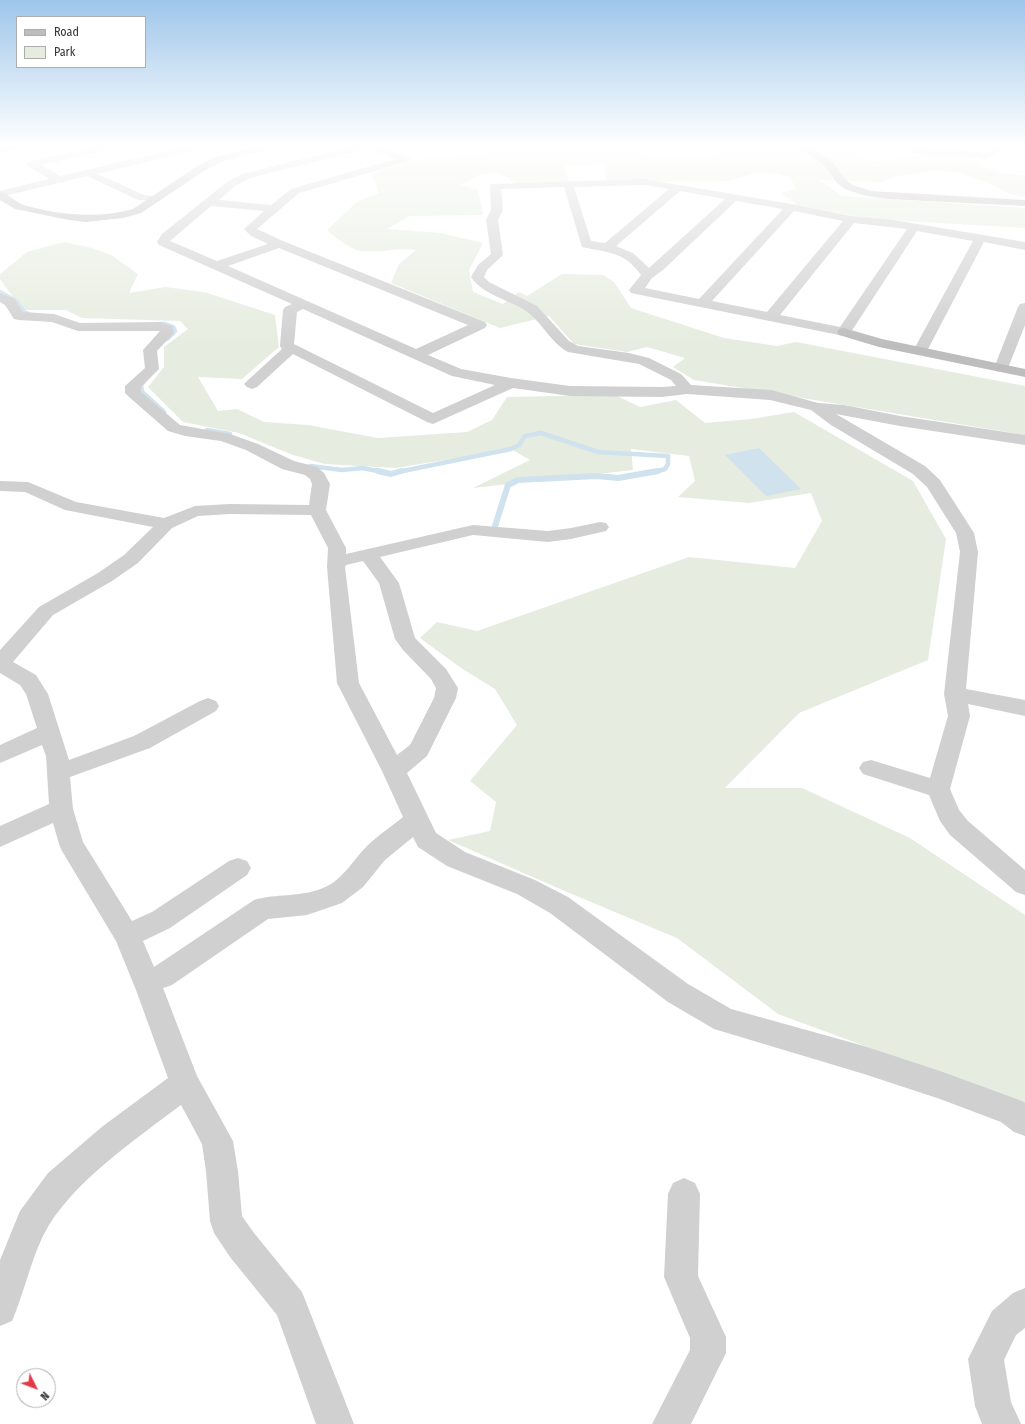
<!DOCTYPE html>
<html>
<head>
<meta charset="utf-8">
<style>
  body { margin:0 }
  #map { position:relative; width:1025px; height:1424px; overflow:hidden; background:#fff; font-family:"Fira Sans Condensed",sans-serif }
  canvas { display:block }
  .legend { position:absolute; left:16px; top:16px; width:130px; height:52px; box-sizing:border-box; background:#fff; border:1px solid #adadad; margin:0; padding:5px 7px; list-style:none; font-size:12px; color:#333 }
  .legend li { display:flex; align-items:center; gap:8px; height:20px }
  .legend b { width:20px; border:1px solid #adadad }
  .north { position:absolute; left:16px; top:1368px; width:40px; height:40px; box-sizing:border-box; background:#fff; border:1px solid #adadad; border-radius:50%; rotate:132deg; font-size:11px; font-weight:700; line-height:16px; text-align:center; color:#333 }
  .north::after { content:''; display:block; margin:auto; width:14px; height:18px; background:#e63946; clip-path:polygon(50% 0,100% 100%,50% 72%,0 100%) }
</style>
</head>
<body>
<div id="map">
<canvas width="1025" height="1424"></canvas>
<ul class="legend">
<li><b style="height:5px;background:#bdbdbd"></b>Road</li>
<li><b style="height:11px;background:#e6ecdf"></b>Park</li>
</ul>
<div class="north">N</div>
</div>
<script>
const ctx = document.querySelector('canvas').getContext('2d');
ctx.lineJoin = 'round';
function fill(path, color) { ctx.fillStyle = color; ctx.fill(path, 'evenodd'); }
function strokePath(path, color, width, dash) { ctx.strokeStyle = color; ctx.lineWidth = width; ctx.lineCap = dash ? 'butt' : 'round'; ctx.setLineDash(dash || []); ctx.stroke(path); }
const green = new Path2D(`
  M 491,147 L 630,147 L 652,159 L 707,158 L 728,147 L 847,147 L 859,158 L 877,161 L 927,155 L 956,155 L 974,159 L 982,167 L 1005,174 L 1025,175 L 1025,197 L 1007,193 L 997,187 L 959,172 L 934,171 L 898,176 L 882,182 L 820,180 L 842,196 L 1025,208 L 1025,228 L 872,219 L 799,206 L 781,193 L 796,189 L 790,177 L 777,174 L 756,173 L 728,181 L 658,182 L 606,180 L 605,164 L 565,166 L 569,182 L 515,183 L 500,173 L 481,174 L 460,185 L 478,190 L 483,215 L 410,216 L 387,229 L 441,233 L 483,243 L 469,270 L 473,292 L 503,304 L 519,292 L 527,296 L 562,274 L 603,275 L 614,282 L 631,308 L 724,338 L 777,346 L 796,342 L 1025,386 L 1025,435 L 694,380 L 673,367 L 685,358 L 647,347 L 627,352 L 574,344 L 549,316 L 500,328 L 391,283 L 399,264 L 416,250 C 398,247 380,253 362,251 C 352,251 335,237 327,230 L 357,202 L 379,193 L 372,173 L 420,159 L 501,152 Z
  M 64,242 L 92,248 L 111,255 L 138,274 L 129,293 L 165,287 L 204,292 L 275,315 L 279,347 L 242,379 L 198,377 L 218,411 L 237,409 L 264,422 L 308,425 L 378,438 L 467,432 L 492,420 L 507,397 L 615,395 L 640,407 L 676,400 L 705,423 L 751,419 L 794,412 L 913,481 L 946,539 L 928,660 L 799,713 L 725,788 L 802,788 L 910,838 L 1025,915 L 1025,1105 L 778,1014 L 677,938 L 567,892 L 448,840 L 490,831 L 496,802 L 470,781 L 517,725 L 495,689 L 461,668 L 420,638 L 437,622 L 477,631 L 689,557 L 795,568 L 822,521 L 811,493 L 749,503 L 678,497 L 695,481 L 689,456 L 631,449 L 633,470 L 473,488 L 530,460 L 511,449 L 396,468 L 325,464 L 293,455 L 239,433 L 183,422 L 148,387 L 164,367 L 164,347 L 188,329 L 180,321 L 82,318 L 66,310 L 22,310 L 0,279 L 0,274 L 27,252 Z`);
const water = new Path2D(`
  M 759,448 L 801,489 L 766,496 L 725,455 Z`);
const streamFar1 = new Path2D(`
  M 0,292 L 17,302 L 24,312 L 31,315
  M 158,324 L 165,324 L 173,327 L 175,331 L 167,339
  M 144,381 L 141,385 L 142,392 L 164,412
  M 207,430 L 230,434
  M 310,466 L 342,470 L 363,468 L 382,472
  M 398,472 L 511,449 L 519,445 L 525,436 L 541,433 L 598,452 L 668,456 L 668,464 L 665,469 L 655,472`);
const stream = new Path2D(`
  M 378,471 L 391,474 L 401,471
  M 495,526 L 508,485 L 518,480 L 597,476 L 618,478 L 658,471`);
const street = new Path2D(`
  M 93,147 L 110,147 L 109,149 L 41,165 L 60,176 L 184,147 L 200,147 L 199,149 L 98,174 L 144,195 L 159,197 L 161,199 L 159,201 L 138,200 L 87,176 L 0,197 L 0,191 L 49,179 L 28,166 L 27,164 L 28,162 Z
  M 350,147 L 366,147 L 365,149 L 250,178 L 235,186 L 219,200 L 271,205 L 291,189 L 395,159 L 369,149 L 368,147 L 381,147 L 409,157 L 410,159 L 409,161 L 299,193 L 257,229 L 283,241 L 485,322 L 487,325 L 485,328 L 428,355 L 461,369 L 511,378 L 570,386 L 662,387 L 676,386 L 671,380 L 639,364 L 568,352 C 550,342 542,322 526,311 C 508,299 483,295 471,277 L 478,265 L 491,254 L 486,220 L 491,210 L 490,186 L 491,184 L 644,179 L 791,204 L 851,216 L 893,220 L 1025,242 L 1025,250 L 984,242 L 927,351 L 925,354 L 920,355 L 915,354 L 913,351 L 973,241 L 917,231 L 849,335 L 844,336 L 631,293 L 629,290 L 641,275 C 624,251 608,253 582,247 L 564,187 L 501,189 L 503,210 L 498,220 L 503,255 L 487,270 L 484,277 L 489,282 L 537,306 L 569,341 L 578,346 L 629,353 L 649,358 L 681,374 L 691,385 L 771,390 L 818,403 L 844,405 L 900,416 L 1025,435 L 1025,445 L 900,426 L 836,414 L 925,466 L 940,480 L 974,533 L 978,552 L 966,689 L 1025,700 L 1025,716 L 968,704 L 970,716 L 950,789 L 959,810 L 968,821 L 1025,870 L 1025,895 L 1016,892 L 950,835 L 940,821 L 929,795 L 863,774 L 859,768 L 863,762 L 871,760 L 930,778 L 948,716 L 944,694 L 960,552 L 956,533 L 927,487 L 913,474 L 831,425 L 811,410 L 770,400 L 687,394 L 662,397 L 570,396 L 513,388 L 433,424 L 427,422 L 293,354 L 257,387 L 252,389 L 247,387 L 244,384 L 247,381 L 282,349 L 280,346 L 283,310 L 285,307 L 292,304 L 159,245 L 157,242 L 162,234 L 227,182 L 242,174 ZM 644,185 L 669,189 L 605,243 L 591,241 L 574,187 ZM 680,191 L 725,199 L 649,268 L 633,253 L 616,246 ZM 736,201 L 783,209 L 699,299 L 645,288 L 652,278 L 663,270 ZM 211,206 L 264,211 L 244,229 L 251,236 L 268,244 L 217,261 L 170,241 ZM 794,211 L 843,221 L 767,312 L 712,301 ZM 854,223 L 907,229 L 840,327 L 780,315 ZM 279,248 L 468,325 L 416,349 L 228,266 ZM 303,309 L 452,376 L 495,385 L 433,413 L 294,344 L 297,312 Z
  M 913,147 L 924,147 L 923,149 L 957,149 L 984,153 L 994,147 L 1006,147 L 986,159 L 957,155 L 925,155 L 911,152 L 910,150 Z
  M 0,293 L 15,299 L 23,312 L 54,314 L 80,323 L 160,322 L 172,326 L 174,333 L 157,351 L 159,369 L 141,387 L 141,392 L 180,425 L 230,434 L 258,444 L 294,461 L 317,467 L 324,473 L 330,484 L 326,510 L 346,548 L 346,554 L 473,525 L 548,531 L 571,528 L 600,522 L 606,523 L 609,527 L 606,531 L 571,539 L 548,542 L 473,535 L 380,557 L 399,583 L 415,638 L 446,669 L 458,688 L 456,698 L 427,756 L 407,773 L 436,833 L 465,852 L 535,880 L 568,897 L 688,984 L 731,1009 L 864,1046 L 940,1071 L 1022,1101 L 1025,1103 L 1025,1136 L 1014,1132 L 1001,1122 L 940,1099 L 864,1074 L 714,1029 L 668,1002 L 550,913 L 517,894 L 447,866 L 418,847 L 413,837 L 385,860 L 363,887 L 342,903 L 307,915 L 268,919 L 172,985 L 163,988 L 197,1076 L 233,1141 L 238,1171 L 242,1216 L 254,1233 L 302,1292 L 354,1424 L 316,1424 L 277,1315 L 230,1257 L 214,1233 L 210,1221 L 206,1171 L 202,1144 L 181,1105 C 136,1139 68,1185 43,1236 C 30,1263 24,1293 12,1321 L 0,1326 L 0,1260 L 20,1211 L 48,1173 L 103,1126 L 168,1078 L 136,990 L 116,941 L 62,851 L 59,844 L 53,823 L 0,847 L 0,826 L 49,804 L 46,756 L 42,745 L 0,763 L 0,745 L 37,728 L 26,694 L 20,685 L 0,673 L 0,650 L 39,607 L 98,573 L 124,555 L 153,527 L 65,510 L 25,492 L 0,491 L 0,481 L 28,482 L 76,502 L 164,518 L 195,506 L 230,504 L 309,505 L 312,484 L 310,479 L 305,475 L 282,469 L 246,450 L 221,441 L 185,436 L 168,431 L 128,396 L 125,393 L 125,386 L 145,368 L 143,350 L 160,331 L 78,331 L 52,322 L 19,320 L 14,319 L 5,305 L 0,302 ZM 230,514 L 311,515 L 328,548 L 327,567 L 337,683 L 382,771 L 403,817 C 391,827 377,836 367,846 C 353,860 342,881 323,888 C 299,898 276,893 254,900 L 154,967 L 143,941 L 170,928 L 247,875 L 251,868 L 247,861 L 238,858 L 229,861 L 152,912 L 132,921 L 83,842 L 73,809 L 70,777 L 150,748 L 216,711 L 219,706 L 216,701 L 208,698 L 200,701 L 134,736 L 69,760 L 48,694 L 36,675 L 13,662 L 53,615 L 112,581 L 138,563 L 172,528 L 198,516 ZM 363,561 L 379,583 L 395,639 L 403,650 L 431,679 L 436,688 L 434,698 L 410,745 L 397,755 L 359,683 L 345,567 L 346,565 Z
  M 1025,303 L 1025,325 L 1008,368 L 1006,371 L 1001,372 L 996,371 L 994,368 L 1018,307 L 1020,304 Z
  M 684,1178 L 695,1183 L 700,1194 L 698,1276 L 726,1337 L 726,1353 L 691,1424 L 652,1424 L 690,1350 L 690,1338 L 664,1277 L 668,1194 L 673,1183 Z
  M 1025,1288 L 1025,1328 L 1016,1335 L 1004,1360 L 1011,1402 L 1021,1424 L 982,1424 L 975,1406 L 968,1359 L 992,1311 L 1013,1293 Z`);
const secondary = new Path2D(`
  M 0,147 L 19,147 L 18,149 L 0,153 Z
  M 254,147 L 269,147 L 268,149 L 223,161 L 207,169 L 141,213 L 123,218 L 86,222 L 69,220 L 15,209 L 0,200 L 0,192 C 9,194 15,202 24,205 C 59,215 97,219 133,209 L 199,165 L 215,157 Z
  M 798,147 L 809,147 L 832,161 L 845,179 L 853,185 L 871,191 L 1025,200 L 1025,206 L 889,199 L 866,196 L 845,189 L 837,183 L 824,165 Z
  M 844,328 L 882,339 L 1025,369 L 1025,377 L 879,347 L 839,335 L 837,332 L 839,329 Z`);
fill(green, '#e6ecdf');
fill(water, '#cfe2ee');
strokePath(streamFar1, '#cfe2ee', 4.5);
strokePath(stream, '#cfe2ee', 6);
fill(street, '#d0d0d0');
fill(secondary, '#bdbdbd');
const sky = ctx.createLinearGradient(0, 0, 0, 346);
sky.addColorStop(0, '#9ec6ea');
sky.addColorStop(0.42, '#fff');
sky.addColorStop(1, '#ffffff00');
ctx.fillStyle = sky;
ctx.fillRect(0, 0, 1025, 346);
</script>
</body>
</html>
